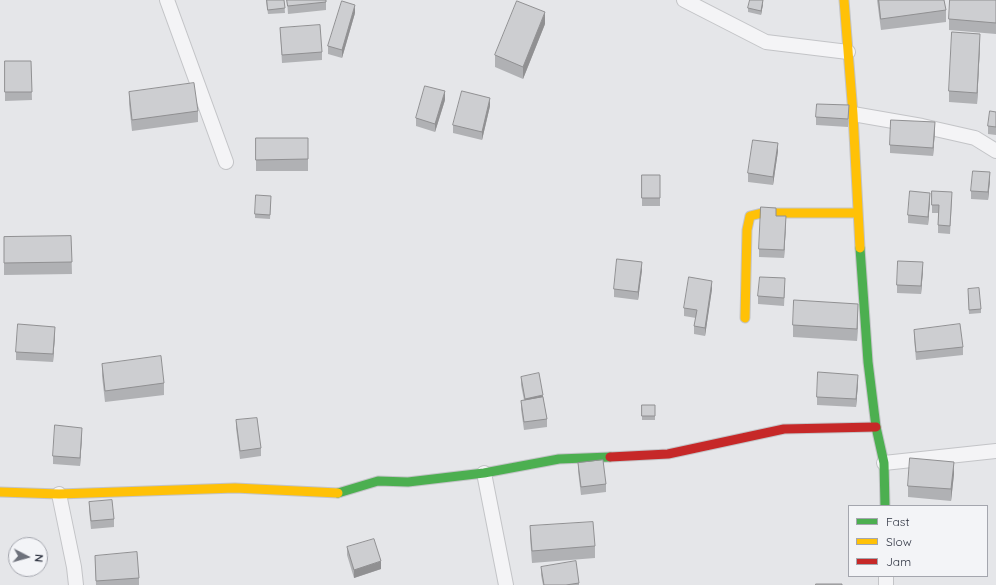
<!DOCTYPE html>
<html>
<head>
<meta charset="utf-8">
<style>
  body { margin:0 }
  #map { position:relative; width:996px; height:585px; overflow:hidden; background:#e5e6e9; font-family:Quicksand,sans-serif }
  canvas { display:block }
  .legend { position:absolute; left:848px; top:505px; width:140px; height:72px; box-sizing:border-box; background:#f3f4f7; border:1px solid #a4a6ae; margin:0; padding:5px 7px; list-style:none; font-size:12px; color:#2d3240 }
  .legend li { display:flex; align-items:center; gap:8px; height:20px }
  .legend b { width:20px; border:1px solid #a4a6ae }
  .north { position:absolute; left:8px; top:537px; width:40px; height:40px; box-sizing:border-box; background:#f3f4f7; border:1px solid #a4a6ae; border-radius:50%; rotate:96deg; font-size:11px; font-weight:700; line-height:16px; text-align:center; color:#2d3240 }
  .north::after { content:''; display:block; margin:auto; width:14px; height:18px; background:#6d717b; clip-path:polygon(50% 0,100% 100%,50% 72%,0 100%) }
</style>
</head>
<body>
<div id="map">
<canvas width="996" height="585"></canvas>
<ul class="legend">
<li><b style="height:5px;background:#4caf50"></b>Fast</li>
<li><b style="height:5px;background:#ffc107"></b>Slow</li>
<li><b style="height:5px;background:#c62828"></b>Jam</li>
</ul>
<div class="north">N</div>
</div>
<script>
const ctx = document.querySelector('canvas').getContext('2d');
ctx.lineJoin = 'round';
function strokePath(path, color, width, dash) { ctx.strokeStyle = color; ctx.lineWidth = width; ctx.lineCap = dash ? 'butt' : 'round'; ctx.setLineDash(dash || []); ctx.stroke(path); }
function fill(path, color) { ctx.fillStyle = color; ctx.fill(path, 'evenodd'); }
const street = new Path2D(`
  M 167,0 L 226,162
  M 684,0 L 766,42 L 848,52
  M 853,114 L 922,126 L 975,138 L 996,151
  M 884,463 L 996,451
  M 484,473 L 506,585
  M 59,494 L 74,567 L 76,585
  M 886,576 L 886,585`);
const fast = new Path2D(`
  M 860,248 L 868,362 L 876,427 L 884,463 L 885,506
  M 338,493 L 378,481 L 408,482 L 484,473 L 559,459 L 610,457`);
const slow = new Path2D(`
  M 844,0 L 853,114 L 860,248
  M 745,318 L 747,230 L 750,216 L 762,213 L 857,213
  M 0,492 L 59,494 L 235,488 L 338,493`);
const jam = new Path2D(`
  M 610,457 L 668,454 L 784,429 L 876,427`);
const wall = new Path2D(`
  M 266,0 L 284,0 L 285,13 L 268,14 Z
  M 287,0 L 326,0 L 326,10 L 288,14 Z
  M 877,0 L 944,0 L 946,10 L 946,22 L 881,30 Z
  M 996,0 L 996,34 L 949,30 L 949,19 Z
  M 763,4 L 761,15 L 748,12 L 748,8 Z
  M 355,13 L 342,58 L 328,54 L 328,46 Z
  M 545,24 L 523,79 L 495,67 L 495,55 Z
  M 280,28 L 322,52 L 322,60 L 282,63 Z
  M 980,45 L 977,104 L 949,102 L 949,91 Z
  M 5,61 L 31,61 L 32,100 L 5,101 Z
  M 129,92 L 198,111 L 198,122 L 132,131 L 129,104 Z
  M 445,100 L 435,132 L 416,126 L 416,118 Z
  M 490,106 L 482,140 L 453,133 L 453,125 Z
  M 996,112 L 996,135 L 988,134 L 988,126 Z
  M 849,113 L 848,127 L 816,125 L 816,117 Z
  M 935,130 L 933,156 L 890,153 L 890,145 Z
  M 256,138 L 308,138 L 308,171 L 256,171 Z
  M 778,151 L 773,185 L 748,182 L 748,173 Z
  M 642,175 L 660,175 L 660,206 L 642,206 Z
  M 990,180 L 988,200 L 971,199 L 971,191 Z
  M 952,200 L 950,234 L 938,233 L 938,213 L 932,213 L 932,205 Z
  M 271,201 L 270,219 L 255,218 L 255,214 Z
  M 930,201 L 928,225 L 908,223 L 908,215 Z
  M 786,224 L 784,258 L 759,257 L 759,249 Z
  M 71,236 L 72,274 L 4,275 L 4,237 Z
  M 642,270 L 638,300 L 614,297 L 614,289 Z
  M 923,270 L 921,294 L 897,293 L 897,285 Z
  M 785,286 L 784,306 L 758,304 L 758,296 Z
  M 712,289 L 705,336 L 694,334 L 694,326 L 696,318 L 684,316 L 684,308 Z
  M 968,293 L 981,309 L 981,313 L 969,314 Z
  M 858,316 L 857,341 L 793,337 L 793,325 Z
  M 914,330 L 963,347 L 963,355 L 916,360 L 914,338 Z
  M 55,335 L 53,362 L 16,360 L 16,352 Z
  M 102,364 L 164,383 L 164,395 L 105,402 L 102,376 Z
  M 521,377 L 543,397 L 547,419 L 547,427 L 524,430 L 521,409 L 521,401 L 524,400 L 521,385 Z
  M 858,384 L 856,407 L 817,405 L 817,397 Z
  M 642,405 L 655,405 L 655,420 L 642,420 Z
  M 236,420 L 261,448 L 261,456 L 240,459 L 236,428 Z
  M 82,436 L 80,466 L 53,464 L 53,456 Z
  M 578,463 L 606,484 L 606,492 L 581,495 L 578,471 Z
  M 954,474 L 951,501 L 908,497 L 908,486 Z
  M 89,502 L 114,519 L 114,527 L 91,529 L 89,510 Z
  M 530,526 L 595,546 L 595,558 L 532,563 L 530,538 Z
  M 347,547 L 381,569 L 354,578 L 347,555 Z
  M 95,556 L 139,578 L 139,585 L 96,585 Z
  M 541,567 L 579,583 L 579,585 L 543,585 L 541,575 Z
  M 915,576 L 941,576 L 941,577 Z`);
const shadedWall = new Path2D(`
  M 763,0 L 763,4 L 761,15 L 761,11 Z
  M 355,5 L 355,13 L 342,58 L 342,50 Z
  M 545,12 L 545,24 L 523,79 L 523,67 Z
  M 980,34 L 980,45 L 977,104 L 977,93 Z
  M 445,91 L 445,100 L 435,132 L 435,124 Z
  M 490,98 L 490,106 L 482,140 L 482,132 Z
  M 935,122 L 935,130 L 933,156 L 933,148 Z
  M 778,143 L 778,151 L 773,185 L 773,177 Z
  M 990,172 L 990,180 L 988,200 L 988,192 Z
  M 930,193 L 930,201 L 928,225 L 928,217 Z
  M 786,216 L 786,224 L 784,258 L 784,250 Z
  M 642,262 L 642,270 L 638,300 L 638,292 Z
  M 923,262 L 923,270 L 921,294 L 921,286 Z
  M 712,281 L 712,289 L 705,336 L 705,328 Z
  M 858,304 L 858,316 L 857,341 L 857,329 Z
  M 55,327 L 55,335 L 53,362 L 53,354 Z
  M 858,375 L 858,384 L 856,407 L 856,399 Z
  M 543,395 L 543,403 L 525,407 L 525,399 Z
  M 82,428 L 82,436 L 80,466 L 80,458 Z
  M 954,462 L 954,474 L 951,501 L 951,489 Z
  M 381,561 L 381,569 L 354,578 L 354,570 Z`);
const building = new Path2D(`
  M 267,0 L 284,0 L 285,8 L 268,10 Z
  M 287,0 L 326,0 L 326,2 L 288,6 Z
  M 750,0 L 763,0 L 761,11 L 748,8 Z
  M 879,0 L 944,0 L 946,10 L 881,19 Z
  M 950,0 L 996,0 L 996,23 L 949,19 Z
  M 342,1 L 355,5 L 342,50 L 328,46 Z
  M 517,1 L 545,12 L 523,67 L 495,55 Z
  M 320,25 L 322,52 L 282,55 L 280,28 Z
  M 952,32 L 980,34 L 977,93 L 949,91 Z
  M 5,61 L 31,61 L 32,92 L 5,92 Z
  M 194,83 L 198,111 L 132,120 L 129,92 Z
  M 425,86 L 445,91 L 435,124 L 416,118 Z
  M 462,91 L 490,98 L 482,132 L 453,125 Z
  M 817,104 L 849,105 L 848,119 L 816,117 Z
  M 990,111 L 996,112 L 996,127 L 988,126 Z
  M 891,120 L 935,122 L 933,148 L 890,145 Z
  M 256,138 L 308,138 L 308,159 L 256,160 Z
  M 753,140 L 778,143 L 773,177 L 748,173 Z
  M 973,171 L 990,172 L 988,192 L 971,191 Z
  M 642,175 L 660,175 L 660,198 L 642,198 Z
  M 910,191 L 930,193 L 928,217 L 908,215 Z
  M 932,191 L 952,192 L 950,226 L 938,225 L 939,205 L 932,205 Z
  M 256,195 L 271,196 L 270,215 L 255,214 Z
  M 761,207 L 776,208 L 776,216 L 786,216 L 784,250 L 759,249 Z
  M 71,236 L 72,262 L 4,263 L 4,237 Z
  M 617,259 L 642,262 L 638,292 L 614,289 Z
  M 898,261 L 923,262 L 921,286 L 897,285 Z
  M 689,277 L 712,281 L 705,328 L 694,326 L 697,310 L 684,308 Z
  M 760,277 L 785,278 L 784,298 L 758,296 Z
  M 979,288 L 981,309 L 969,310 L 968,289 Z
  M 794,300 L 858,304 L 857,329 L 793,325 Z
  M 18,324 L 55,327 L 53,354 L 16,352 Z
  M 960,324 L 963,347 L 916,352 L 914,330 Z
  M 161,356 L 164,383 L 105,391 L 102,364 Z
  M 818,372 L 858,375 L 856,399 L 817,397 Z
  M 539,373 L 543,395 L 525,399 L 521,377 Z
  M 543,397 L 547,419 L 524,422 L 521,401 Z
  M 642,405 L 655,405 L 655,416 L 642,416 Z
  M 257,418 L 261,448 L 240,451 L 236,420 Z
  M 55,425 L 82,428 L 80,458 L 53,456 Z
  M 910,458 L 954,462 L 951,489 L 908,486 Z
  M 603,460 L 606,484 L 581,487 L 578,463 Z
  M 112,500 L 114,519 L 91,521 L 89,502 Z
  M 593,522 L 595,546 L 532,551 L 530,526 Z
  M 374,539 L 381,561 L 354,570 L 347,547 Z
  M 137,552 L 139,578 L 96,581 L 95,556 Z
  M 576,561 L 579,583 L 566,585 L 544,585 L 541,567 Z
  M 816,584 L 842,584 L 842,585 L 816,585 Z`);
strokePath(street, '#c3c4c7', 16);
strokePath(fast, '#c3c4c7', 11);
strokePath(slow, '#c3c4c7', 11);
strokePath(jam, '#c3c4c7', 11);
strokePath(street, '#f4f4f6', 14);
strokePath(fast, '#4caf50', 9);
strokePath(slow, '#ffc107', 9);
strokePath(jam, '#c62828', 9);
fill(wall, '#b0b1b4');
fill(shadedWall, '#909092');
fill(building, '#cdced1');
strokePath(building, '#909092', 1);
</script>
</body>
</html>
